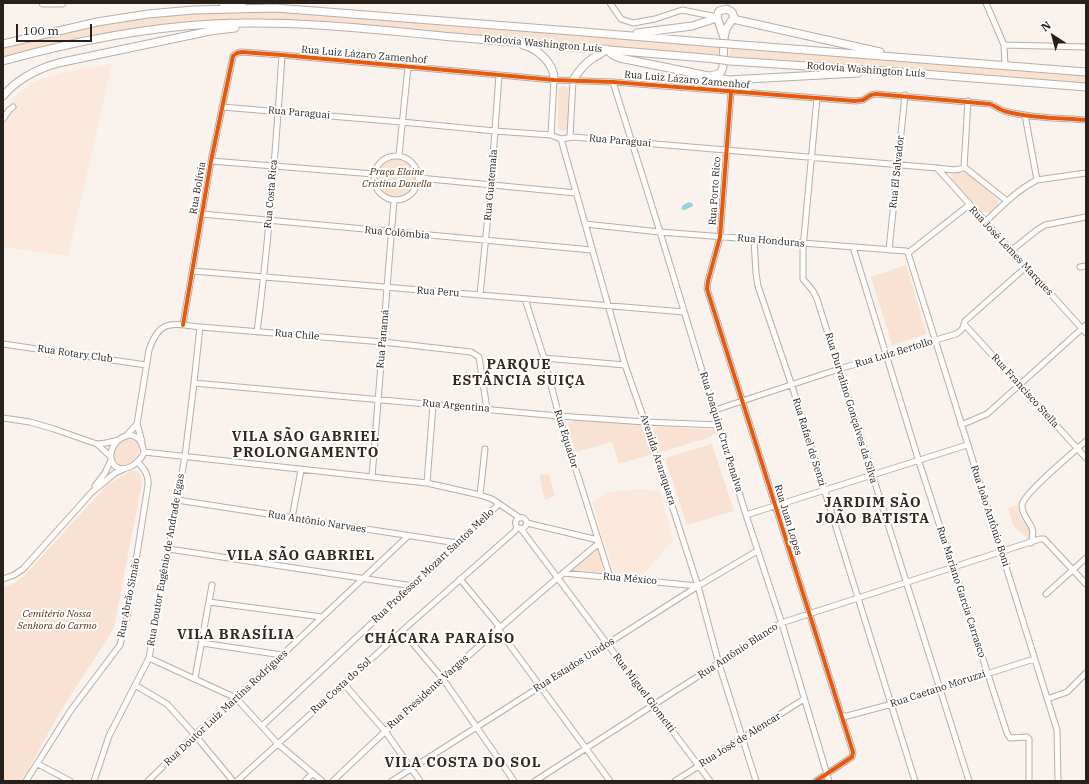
<!DOCTYPE html>
<html>
<head>
<meta charset="utf-8">
<style>
  body { margin:0 }
  #map { position:relative; width:1089px; height:784px; overflow:hidden; background:#f9f2ed; font-family:"IBM Plex Serif",serif }
  canvas { display:block }
  .frame { position:absolute; inset:0; border:4px solid #28201b; pointer-events:none }
  .north { position:absolute; left:1033px; top:16px; width:40px; height:40px; -webkit-text-stroke:3px #fff; paint-order:stroke; rotate:324deg; font-size:11px; font-weight:700; line-height:16px; text-align:center; color:#28201b }
  .north::after { content:''; display:block; margin:auto; width:14px; height:18px; background:#28201b; clip-path:polygon(50% 0,100% 100%,50% 72%,0 100%) }
  .scale { position:absolute; left:16px; top:24px; width:76px; height:18px; box-sizing:border-box; border:2px solid #28201b; border-top:0; padding-left:5px; font-size:12px; line-height:14px; white-space:nowrap; color:#28201b; -webkit-text-stroke:3px #fff; paint-order:stroke }
</style>
</head>
<body>
<div id="map">
<canvas width="1089" height="784"></canvas>
<div class="frame"></div>
<div class="north">N</div>
<div class="scale">100 m</div>
</div>
<script>
const ctx = document.querySelector('canvas').getContext('2d');
ctx.lineJoin = 'round';
function fill(path, color) { ctx.fillStyle = color; ctx.fill(path, 'evenodd'); }
function strokePath(path, color, width, dash) { ctx.strokeStyle = color; ctx.lineWidth = width; ctx.lineCap = dash ? 'butt' : 'round'; ctx.setLineDash(dash || []); ctx.stroke(path); }
function label(font, color, halo, rows, align = 'center') {
  ctx.font = font + ' "IBM Plex Serif",serif'; ctx.lineWidth = 4; ctx.setLineDash([]); ctx.textBaseline = 'middle'; ctx.strokeStyle = halo; ctx.fillStyle = color; for (const [text, x, y, turn = 0] of rows) {
    ctx.save(); ctx.translate(x, y); ctx.rotate((+turn || 0) * Math.PI / 180); ctx.textAlign = isNaN(turn) ? turn : align; if (halo) ctx.strokeText(text, 0, 0); ctx.fillText(text, 0, 0); ctx.restore();
  }
}
const built = new Path2D(`
  M 112,64 L 68,256 L 3,247 L 3,125 L 9,116 L 13,107 L 9,105 L 16,96 L 29,85 L 41,79 L 65,72 Z
  M 639,489 L 660,491 L 673,540 L 641,577 L 617,575 L 614,571 L 601,534 L 593,502 L 609,492 Z`);
const green = new Path2D(`
  M 253,12 L 311,13 L 719,46 L 718,55 L 488,36 L 194,22 L 133,29 L 103,34 L 71,40 L 3,57 L 3,48 L 101,24 L 129,20 L 192,13 Z
  M 731,47 L 1086,74 L 1086,84 L 729,56 Z
  M 563,86 L 566,87 L 568,90 L 569,127 L 565,131 L 560,130 L 558,127 L 558,90 L 560,87 Z
  M378 178a19 19 0 1 1 38 0a19 19 0 1 1-38 0Z
  M 956,172 L 969,174 L 997,196 C 1001,203 996,207 991,212 L 982,212 L 952,181 L 951,175 Z
  M 906,265 L 927,334 L 892,345 L 871,277 Z
  M 576,419 L 640,425 L 645,431 L 652,454 L 619,464 L 612,442 L 576,452 L 568,428 L 569,423 Z
  M 657,426 L 714,430 L 717,432 L 710,437 L 662,452 L 658,451 L 652,431 Z
  M 131,438 L 138,442 C 142,454 131,467 119,465 L 113,459 C 113,449 120,439 131,438 Z
  M 712,444 L 734,511 L 687,525 L 665,458 Z
  M 131,471 L 135,471 L 140,474 L 142,483 L 114,627 C 102,649 87,669 74,690 C 55,719 39,750 22,781 L 3,781 L 3,587 L 13,584 L 23,577 L 108,484 Z
  M 549,474 L 555,496 L 545,500 L 539,475 Z
  M 1018,505 C 1018,510 1019,518 1023,521 C 1031,528 1032,526 1030,538 L 1028,539 L 1013,525 L 1008,508 Z
  M 596,548 L 598,549 L 604,570 L 603,573 L 571,570 Z`);
const water = new Path2D(`
  M 689,202 L 693,204 L 693,206 L 685,210 L 681,209 L 683,205 Z`);
const minor = new Path2D(`
  M 610,3 L 621,19 L 633,23 L 655,19 L 682,10 L 717,17
  M 986,3 L 1004,45 L 1005,65
  M 1004,45 L 1086,47
  M 613,82 L 660,232 L 746,515 L 783,627 L 829,781
  M 731,92 L 720,237 L 708,281 L 707,289 L 853,752 L 852,757 L 816,781
  M 817,98 L 803,248 L 803,279 L 813,291 L 817,299 L 969,781
  M 222,107 L 402,122 L 495,131 L 551,135 L 561,139 L 573,137 L 937,168 C 945,169 958,172 964,167 L 1007,201
  M 1025,115 L 1037,180
  M 3,119 L 9,110 L 13,107
  M 551,135 L 554,80
  M 570,137 L 573,80
  M 561,139 L 625,365 L 645,422 L 698,586 L 719,664 L 756,781
  M 399,155 L 408,67
  M374 178a22 22 0 1 1 44 0a22 22 0 1 1-44 0Z
  M 211,161 L 374,174
  M 964,167 L 968,101
  M 937,168 L 1086,333
  M 419,178 L 576,193
  M 202,214 L 592,250
  M 985,222 C 1001,207 1017,190 1037,180 L 1086,173
  M 585,224 L 660,232 L 906,251 L 908,253
  M 754,240 L 756,273 L 758,286 L 793,389 L 915,781
  M 853,247 L 920,465 L 1007,733 L 1010,738 L 1027,737 L 1029,739 L 1029,781
  M 889,250 L 905,95
  M 1012,250 L 1037,230 L 1045,225 L 1086,217
  M 908,253 L 1057,730 L 1058,781
  M 908,253 L 969,205
  M 1080,267 L 1086,266
  M 193,271 L 684,312
  M 480,295 L 491,185 L 499,75
  M 525,299 L 544,358 L 559,416 L 610,577
  M 964,324 L 1086,458
  M 183,325 L 211,161 L 233,56 L 237,53 L 242,52 L 282,55 L 554,80 L 613,82 L 855,101 L 863,100 L 871,95 L 876,94 L 990,104 C 995,106 999,109 1004,111 C 1030,118 1059,118 1086,120
  M 257,332 C 269,240 276,148 282,55
  M 3,344 L 146,365
  M 544,358 L 625,365
  M 194,383 L 559,416 L 645,422 L 719,425
  M 715,410 L 839,369 L 956,334 C 963,330 963,328 965,321 L 1026,267
  M 3,418 L 30,422 L 54,429 L 97,444 L 106,443 L 119,440
  M 961,425 L 987,414 L 1086,325
  M 129,435 C 140,436 142,443 144,452 C 142,459 137,462 132,466 C 107,479 102,441 129,435 Z
  M 126,436 L 137,424
  M 142,442 L 137,424 L 149,350 C 160,318 172,324 200,327 L 383,342 L 471,352 L 479,357 L 487,409
  M 97,444 L 110,456
  M 144,452 L 427,483 L 480,495 L 492,499 L 520,518
  M 372,477 L 394,200
  M 427,483 L 433,405
  M 95,486 L 105,473 L 111,460
  M 480,495 L 485,449
  M 177,500 L 457,543
  M 746,515 L 967,445
  M515.5 523a5.5 5.5 0 1 1 11 0a5.5 5.5 0 1 1-11 0Z
  M 292,518 L 301,470
  M 527,523 L 598,540
  M 521,529 L 710,781
  M 1031,543 C 1038,522 1022,522 1022,505 C 1023,494 1075,451 1086,441
  M 169,549 L 413,586
  M 563,573 L 698,586
  M 3,579 L 14,575 L 23,569 L 92,492 L 115,473 L 124,469
  M 460,579 L 498,625 L 498,629 L 610,781
  M 1046,594 L 1086,558
  M 209,602 L 322,617
  M 402,631 L 443,679 L 514,781
  M 202,643 L 282,655
  M 149,658 L 236,698 L 278,744 L 322,781
  M 195,678 L 212,585
  M 344,684 L 385,731 L 420,781
  M 135,685 L 167,704 L 195,735 L 233,781
  M 1047,699 L 1067,692 L 1086,673
  M 842,716 L 847,716 L 892,704 L 1034,659
  M 262,726 L 499,504
  M 38,764 L 70,781
  M 26,781 L 71,710 L 120,645 L 127,617 L 148,485 C 149,475 144,469 138,462
  M 94,781 L 109,736 L 149,658 L 185,456 L 194,383 L 200,327
  M 148,781 L 195,735 L 282,655 L 408,536
  M 237,781 L 402,631 L 515,531 L 517,527
  M 305,781 L 313,773
  M 333,781 C 419,698 508,619 599,543
  M 392,781 L 698,586 L 757,551
  M 535,781 L 781,623 L 1040,539 L 1044,539 L 1086,584
  M 675,781 L 804,699`);
const highway = new Path2D(`
  M 43,3 L 62,3
  M 223,3 L 242,5
  M 733,19 L 880,52
  M 637,33 L 692,26 L 717,18
  M 3,44 L 97,22 L 148,14 L 193,10 L 276,8 L 584,32 L 715,43
  M 729,44 L 1086,72
  M 523,45 C 537,48 555,64 554,80
  M 3,61 C 71,42 141,28 212,24 C 292,20 373,29 453,37 C 541,44 628,51 715,59
  M 730,61 L 898,72 L 1086,87
  M 710,76 L 718,74 L 721,72 L 723,67 L 724,38 L 717,17 L 719,11 L 727,9 L 732,12 L 734,17 L 726,29 L 724,38
  M 573,80 C 578,72 584,64 593,58 C 598,55 602,54 606,49 L 613,55 L 620,58 L 728,80 L 858,73
  M 3,96 C 18,78 37,69 58,63 L 210,31 L 235,28`);
const highwayBridge = new Path2D(`
  M 715,43 L 729,44
  M 715,59 L 730,61`);
const cycleway = new Path2D(`
  M 731,92 L 720,237 L 708,281 L 707,289 L 853,752 L 852,757 L 816,781
  M 183,325 L 211,161 L 233,56 L 237,53 L 242,52 L 282,55 L 554,80 L 613,82 L 855,101 L 863,100 L 871,95 L 876,94 L 990,104 C 995,106 999,109 1004,111 C 1030,118 1059,118 1086,120`);
const streetNames = [
  ["Rodovia Washington Luís",543,44,5],
  ["Rua Luiz Lázaro Zamenhof",364,55,5],
  ["Rodovia Washington Luís",866,70,4],
  ["Rua Luiz Lázaro Zamenhof",687,80,5],
  ["Rua Paraguai",299,113,5],
  ["Rua Paraguai",620,141,5],
  ["Rua El Salvador",897,172,-84],
  ["Rua Guatemala",491,185,-85],
  ["Rua Bolívia",198,188,-80],
  ["Rua Porto Rico",715,191,-86],
  ["Rua Costa Rica",271,194,-85],
  ["Rua Colômbia",397,233,5],
  ["Rua Honduras",771,241,5],
  ["Rua José Lemes Marques",1011,251,47],
  ["Rua Peru",438,292,4],
  ["Rua Chile",297,335,5],
  ["Rua Panamá",383,339,-85],
  ["Rua Luiz Bertollo",894,353,-17],
  ["Rua Rotary Club",75,354,8],
  ["Rua Francisco Stella",1025,391,48],
  ["Rua Argentina",456,406,5],
  ["Rua Durvalino Gonçalves da Silva",851,408,73],
  ["Rua Joaquim Cruz Penalva",721,432,73],
  ["Rua Equador",566,439,73],
  ["Rua Rafael de Senzi",809,442,73],
  ["Avenida Araraquara",658,460,72],
  ["Rua João Antônio Boni",990,516,72],
  ["Rua Juan Lopes",788,520,73],
  ["Rua Antônio Narvaes",317,522,9],
  ["Rua Doutor Eugênio de Andrade Egas",166,560,-80],
  ["Rua Professor Mozart Santos Mello",433,566,-43],
  ["Rua México",630,579,5],
  ["Rua Mariano Garcia Carrasco",961,592,72],
  ["Rua Abrão Simão",129,598,-79],
  ["Rua Antônio Blanco",738,651,-33],
  ["Rua Estados Unidos",574,665,-32],
  ["Rua Costa do Sol",341,686,-42],
  ["Rua Caetano Moruzzi",938,689,-18],
  ["Rua Presidente Vargas",428,692,-42],
  ["Rua Miguel Giometti",644,693,53],
  ["Rua Doutor Luiz Martins Rodrigues",226,708,-43],
  ["Rua José de Alencar",740,740,-32]
];
const parkNames = [
  ["Praça Elaine",397,172],
  ["Cristina Danella",397,184],
  ["Cemitério Nossa",57,614],
  ["Senhora do Carmo",57,626]
];
const districtNames = [
  ["PARQUE",519,365],
  ["ESTÂNCIA SUIÇA",519,381],
  ["VILA SÃO GABRIEL",306,437],
  ["PROLONGAMENTO",306,453],
  ["JARDIM SÃO",873,503],
  ["JOÃO BATISTA",873,519],
  ["VILA SÃO GABRIEL",301,556],
  ["VILA BRASÍLIA",236,635],
  ["CHÁCARA PARAÍSO",440,639],
  ["VILA COSTA DO SOL",463,763]
];
fill(built, '#fce9dc');
fill(green, '#fae2d2');
fill(water, '#9ccedb');
strokePath(minor, '#b5aea9', 7);
strokePath(highway, '#b5aea9', 9);
strokePath(minor, '#fefdfc', 5);
strokePath(highway, '#fefdfc', 7);
strokePath(highwayBridge, '#b5aea9', 9, []);
strokePath(highwayBridge, '#fefdfc', 7);
strokePath(cycleway, '#e8590c', 4);
label('10px', '#28201b', '#fff', streetNames);
label('italic 10px', '#522e13', '#fff', parkNames);
ctx.letterSpacing = '1px';
label('bold 14px', '#37271d', '#fff', districtNames);
ctx.letterSpacing = '0px';
</script>
</body>
</html>
